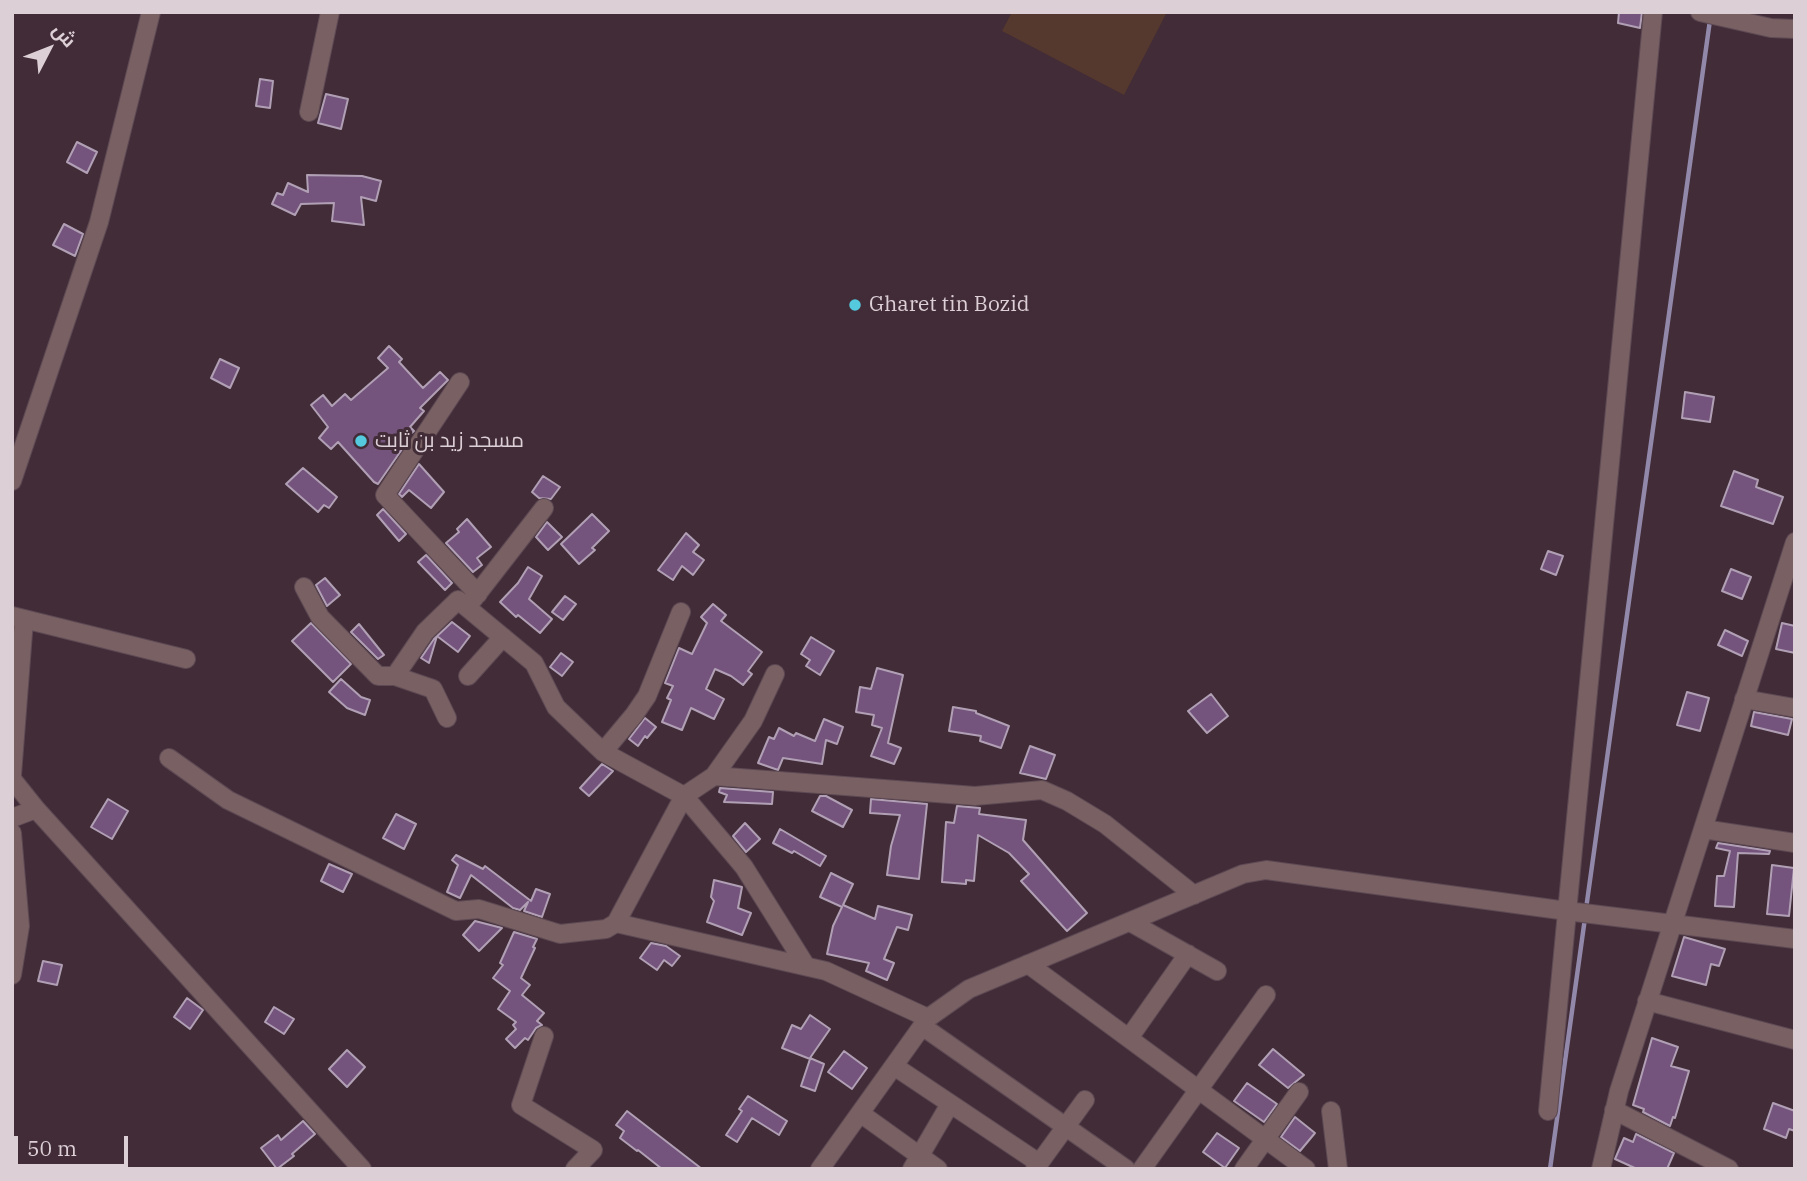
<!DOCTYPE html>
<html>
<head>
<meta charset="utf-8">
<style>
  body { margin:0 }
  #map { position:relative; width:1807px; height:1181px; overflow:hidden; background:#412c37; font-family:"IBM Plex Serif",Cairo,serif }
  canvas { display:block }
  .frame { position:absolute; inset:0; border:14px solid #ddcfd6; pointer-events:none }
  .north { position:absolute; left:14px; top:14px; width:70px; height:70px; -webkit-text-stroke:5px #412c37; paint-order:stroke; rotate:48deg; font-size:19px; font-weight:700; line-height:28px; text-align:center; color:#ddcfd6 }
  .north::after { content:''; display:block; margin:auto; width:24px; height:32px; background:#ddcfd6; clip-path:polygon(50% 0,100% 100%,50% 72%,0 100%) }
  .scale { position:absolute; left:14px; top:1136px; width:114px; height:32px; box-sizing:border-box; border:4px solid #ddcfd6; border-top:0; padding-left:9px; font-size:21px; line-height:24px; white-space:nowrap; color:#ddcfd6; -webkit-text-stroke:5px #412c37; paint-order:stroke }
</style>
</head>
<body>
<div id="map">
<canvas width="1807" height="1181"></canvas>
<div class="frame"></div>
<div class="north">ش</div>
<div class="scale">50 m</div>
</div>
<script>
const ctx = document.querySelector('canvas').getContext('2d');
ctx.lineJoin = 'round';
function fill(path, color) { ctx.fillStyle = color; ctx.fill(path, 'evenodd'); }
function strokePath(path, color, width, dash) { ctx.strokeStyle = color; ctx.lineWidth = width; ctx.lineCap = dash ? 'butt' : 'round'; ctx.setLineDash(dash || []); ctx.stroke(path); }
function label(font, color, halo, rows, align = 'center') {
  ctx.font = font + ' "IBM Plex Serif",Cairo,serif'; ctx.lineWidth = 6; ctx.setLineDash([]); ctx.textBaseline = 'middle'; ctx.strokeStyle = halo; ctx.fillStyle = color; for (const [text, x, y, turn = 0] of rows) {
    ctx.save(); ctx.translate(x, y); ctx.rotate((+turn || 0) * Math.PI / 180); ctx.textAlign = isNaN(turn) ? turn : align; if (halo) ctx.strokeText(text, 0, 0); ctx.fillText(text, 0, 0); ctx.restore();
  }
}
const green = new Path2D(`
  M 1012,12 L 1167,12 L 1124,95 L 1002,31 Z`);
const stream = new Path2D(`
  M 1586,909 L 1710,20
  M 1550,1169 L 1585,918`);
const building = new Path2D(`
  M 1619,12 L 1642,12 L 1640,28 L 1618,23 Z
  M 260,79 L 273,81 L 270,108 L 256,106 Z
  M 326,94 L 348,99 L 341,129 L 318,123 Z
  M 77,142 L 97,152 L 87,173 L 67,162 Z
  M 307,175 L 362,176 L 381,181 L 376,201 L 361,197 L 364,225 L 332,221 L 334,203 L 301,204 L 295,215 L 272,204 L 277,193 L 283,195 L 288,183 L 308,192 Z
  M 64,224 L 83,234 L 75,256 L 53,245 Z
  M 389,346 L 402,359 L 399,362 L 423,388 L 440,372 L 448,380 L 420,408 L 424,411 L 410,427 L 414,431 L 403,441 L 405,445 L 378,484 L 374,482 L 338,442 L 331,449 L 319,438 L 328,427 L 311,405 L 323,395 L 332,406 L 345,394 L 351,400 L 388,368 L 378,358 Z
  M 220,359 L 239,368 L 230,388 L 211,378 Z
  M 1685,392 L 1714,397 L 1710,422 L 1682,418 Z
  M 419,464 L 444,492 L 431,508 L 409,490 L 402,497 L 399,494 Z
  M 303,468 L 337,497 L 329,508 L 324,505 L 318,512 L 286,484 Z
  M 1734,471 L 1758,480 L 1756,487 L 1783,497 L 1773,524 L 1721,506 Z
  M 543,476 L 560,487 L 551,499 L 539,498 L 532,492 Z
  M 383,509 L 406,534 L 399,541 L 377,515 Z
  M 592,514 L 609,531 L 592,548 L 595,550 L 579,564 L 561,544 Z
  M 467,519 L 491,547 L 477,558 L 482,565 L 473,572 L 446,543 L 459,532 L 457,529 Z
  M 547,522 L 562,537 L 548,550 L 536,537 Z
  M 686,533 L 699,545 L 693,552 L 704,560 L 693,575 L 682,566 L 673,580 L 658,570 Z
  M 1548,551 L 1563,556 L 1556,575 L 1541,569 Z
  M 426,555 L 452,583 L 445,590 L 418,562 Z
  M 528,567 L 542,576 L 529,599 L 552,619 L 540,633 L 518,615 L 516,617 L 500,602 L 518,583 Z
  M 1731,569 L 1751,577 L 1742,599 L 1722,591 Z
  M 325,578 L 340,595 L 327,606 L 316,585 Z
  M 565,596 L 576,604 L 563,620 L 552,612 Z
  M 713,604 L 726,615 L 721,621 L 762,652 L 748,671 L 752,674 L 743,685 L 731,676 L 715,669 L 706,689 L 724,699 L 714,719 L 691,708 L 682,730 L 662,722 L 671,700 L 667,698 L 673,686 L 665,683 L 679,648 L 692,654 L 707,623 L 701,617 Z
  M 452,622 L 470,636 L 458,652 L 437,636 L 429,663 L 421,658 L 434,639 Z
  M 311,623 L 351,664 L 333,682 L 292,641 Z
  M 1782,623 L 1795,626 L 1795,653 L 1776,649 Z
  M 359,624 L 384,655 L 378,659 L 351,632 Z
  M 1725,630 L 1748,641 L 1742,656 L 1718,645 Z
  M 811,637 L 834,651 L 820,675 L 806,666 L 810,660 L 801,654 Z
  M 561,653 L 573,662 L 562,676 L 550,667 Z
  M 877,668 L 903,675 L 888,743 L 901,748 L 894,764 L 871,756 L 882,728 L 872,725 L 874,715 L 856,712 L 860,687 L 871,689 Z
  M 341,679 L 361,697 L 370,700 L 365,715 L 347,708 L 329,692 Z
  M 1687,692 L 1709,698 L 1700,731 L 1677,725 Z
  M 1211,694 L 1228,716 L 1207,733 L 1188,711 Z
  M 953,707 L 976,711 L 976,713 L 1009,726 L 1001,748 L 980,741 L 981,736 L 949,731 Z
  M 1754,712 L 1792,719 L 1788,735 L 1751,726 Z
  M 645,718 L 656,727 L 647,738 L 645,736 L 638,746 L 629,739 Z
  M 824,719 L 843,727 L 837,744 L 826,740 L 822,764 L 783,758 L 778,770 L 758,763 L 769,737 L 774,739 L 779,728 L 794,736 L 796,733 L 815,741 Z
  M 1030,746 L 1055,755 L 1046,779 L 1020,773 Z
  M 602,764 L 613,771 L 589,796 L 580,788 Z
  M 720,788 L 773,792 L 772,804 L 724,802 L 727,795 L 719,792 Z
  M 820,796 L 826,796 L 852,810 L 843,827 L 812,811 Z
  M 108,799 L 128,811 L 112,839 L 91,827 Z
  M 871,799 L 927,804 L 919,879 L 887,875 L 891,846 L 900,815 L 870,813 Z
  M 957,806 L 980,808 L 979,814 L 1026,820 L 1023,840 L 1087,913 L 1067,931 L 1021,881 L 1029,874 L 1009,853 L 978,835 L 974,881 L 966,880 L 966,884 L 942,882 L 946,822 L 954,823 Z
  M 396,814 L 416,824 L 404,849 L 383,838 Z
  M 745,823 L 760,839 L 746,852 L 733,836 Z
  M 780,829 L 826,856 L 820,866 L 794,851 L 792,853 L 773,843 Z
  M 1718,843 L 1770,851 L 1769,854 L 1738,853 L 1734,907 L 1715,906 L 1717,876 L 1724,876 L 1730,851 L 1716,848 Z
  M 456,855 L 483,869 L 485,866 L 531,901 L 536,889 L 550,894 L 542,917 L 524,911 L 528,902 L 520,910 L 513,908 L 471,875 L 460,898 L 447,892 L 458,865 L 452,860 Z
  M 329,864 L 352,874 L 343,892 L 321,881 Z
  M 1772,865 L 1794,868 L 1789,916 L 1767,914 Z
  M 831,873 L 853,884 L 843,905 L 875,919 L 878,906 L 912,915 L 908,930 L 897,927 L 884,959 L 894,963 L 887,980 L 866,971 L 869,963 L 827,954 L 833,926 L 842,907 L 820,897 Z
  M 714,880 L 742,887 L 738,908 L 751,913 L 742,935 L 707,922 L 714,901 L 711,897 Z
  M 475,921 L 502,928 L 479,951 L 463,935 Z
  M 514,932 L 537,939 L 533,947 L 535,948 L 521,978 L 530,985 L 522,995 L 544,1013 L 537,1021 L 542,1025 L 536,1028 L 528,1040 L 525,1038 L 515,1048 L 506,1039 L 516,1029 L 513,1025 L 516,1022 L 498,1009 L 510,991 L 493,978 L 503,965 L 500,963 Z
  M 1684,937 L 1725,949 L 1719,966 L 1711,964 L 1706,985 L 1672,976 Z
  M 651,943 L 666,946 L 680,956 L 672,966 L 664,960 L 657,970 L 640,958 Z
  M 43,961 L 62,965 L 57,985 L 38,981 Z
  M 187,998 L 203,1010 L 190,1029 L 174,1017 Z
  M 274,1007 L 294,1019 L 284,1034 L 265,1022 Z
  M 810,1015 L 830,1029 L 810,1058 L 824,1064 L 815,1091 L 801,1086 L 810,1059 L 782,1048 L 792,1025 L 801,1029 Z
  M 1652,1038 L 1678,1047 L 1671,1066 L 1689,1071 L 1675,1118 L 1673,1117 L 1670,1126 L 1643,1112 L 1644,1109 L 1633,1105 Z
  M 1273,1049 L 1304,1075 L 1288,1088 L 1259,1065 Z
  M 347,1050 L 365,1067 L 347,1087 L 329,1069 Z
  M 844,1051 L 867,1068 L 852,1089 L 828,1072 Z
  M 1247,1083 L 1277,1104 L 1264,1122 L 1234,1101 Z
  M 748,1096 L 787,1121 L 779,1135 L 752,1118 L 737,1142 L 726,1135 L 742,1111 L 739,1109 Z
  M 1773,1103 L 1795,1111 L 1795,1131 L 1789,1129 L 1786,1138 L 1764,1129 Z
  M 627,1111 L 702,1169 L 662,1169 L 638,1150 L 637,1151 L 620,1138 L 624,1131 L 616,1125 Z
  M 1295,1117 L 1315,1133 L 1300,1151 L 1281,1137 Z
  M 303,1121 L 315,1134 L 292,1154 L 294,1156 L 277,1169 L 261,1148 L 278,1135 L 281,1140 Z
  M 1217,1133 L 1239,1148 L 1225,1168 L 1203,1152 Z
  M 1636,1134 L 1674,1153 L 1667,1169 L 1637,1169 L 1615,1159 L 1624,1138 L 1633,1142 Z`);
const minor = new Path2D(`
  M 1700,12 L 1771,28 L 1795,29
  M 309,112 L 330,12
  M 460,382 L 385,495 L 478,594
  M 12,481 L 99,222 L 151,12
  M 304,587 L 320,617 L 378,676 L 395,676 L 433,689 L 447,718
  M 471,602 L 544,508
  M 12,616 L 186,659
  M 395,676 L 425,632 L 458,600 L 534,663 L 556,707 L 603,752 L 684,796 L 744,867 L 806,966
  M 468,676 L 503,637
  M 1744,699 L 1795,708
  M 603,752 L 634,715 L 647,696 L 681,612
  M 169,758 L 228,800 L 456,911 L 479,909 L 560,934 L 606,929 L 616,923 L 684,796 L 714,776 L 975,796 L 1042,790 L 1067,801 L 1105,824 L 1194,895
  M 12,775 L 24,620
  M 714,776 L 753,721 L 775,674
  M 12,779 L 36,809 L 12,818
  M 36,809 L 362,1169
  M 1703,829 L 1795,843
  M 12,833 L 20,926 L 12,975
  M 1130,922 L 1217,971
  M 616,923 L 826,971 L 928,1018
  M 1028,964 L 1306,1169
  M 1647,1001 L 1795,1040
  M 922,1026 L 1126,1169
  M 544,1036 L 521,1105 L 593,1150 L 575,1169
  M 1129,1038 L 1188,954
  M 894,1066 L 1039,1163
  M 1614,1110 L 1729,1169
  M 1331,1111 L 1338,1169
  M 1548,1111 L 1653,12
  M 860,1113 L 938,1169
  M 820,1169 L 928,1018 L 969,989 L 1243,874 L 1266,870 L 1567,911 L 1795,939
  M 912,1169 L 950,1104
  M 1035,1169 L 1085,1100
  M 1142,1169 L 1266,995
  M 1244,1169 L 1299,1092
  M 1601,1169 L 1619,1091 L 1795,542`);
const markers = [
  [855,305,7,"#55cadf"],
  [361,441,7,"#55cadf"]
];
const poiNames = [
  ["Gharet tin Bozid",869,305],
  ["مسجد زيد بن ثابت",375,441]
];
fill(green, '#55382e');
strokePath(stream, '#9188aa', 4.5);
fill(building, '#74547c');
strokePath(building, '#b1a0b5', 2);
strokePath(minor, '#5d4954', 20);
strokePath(minor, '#796062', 18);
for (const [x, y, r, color] of markers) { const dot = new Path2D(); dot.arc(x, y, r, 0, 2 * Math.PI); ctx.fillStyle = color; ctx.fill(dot); strokePath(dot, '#412c37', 2.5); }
label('21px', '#ddcfd6', '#412c37', poiNames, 'left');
</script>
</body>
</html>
